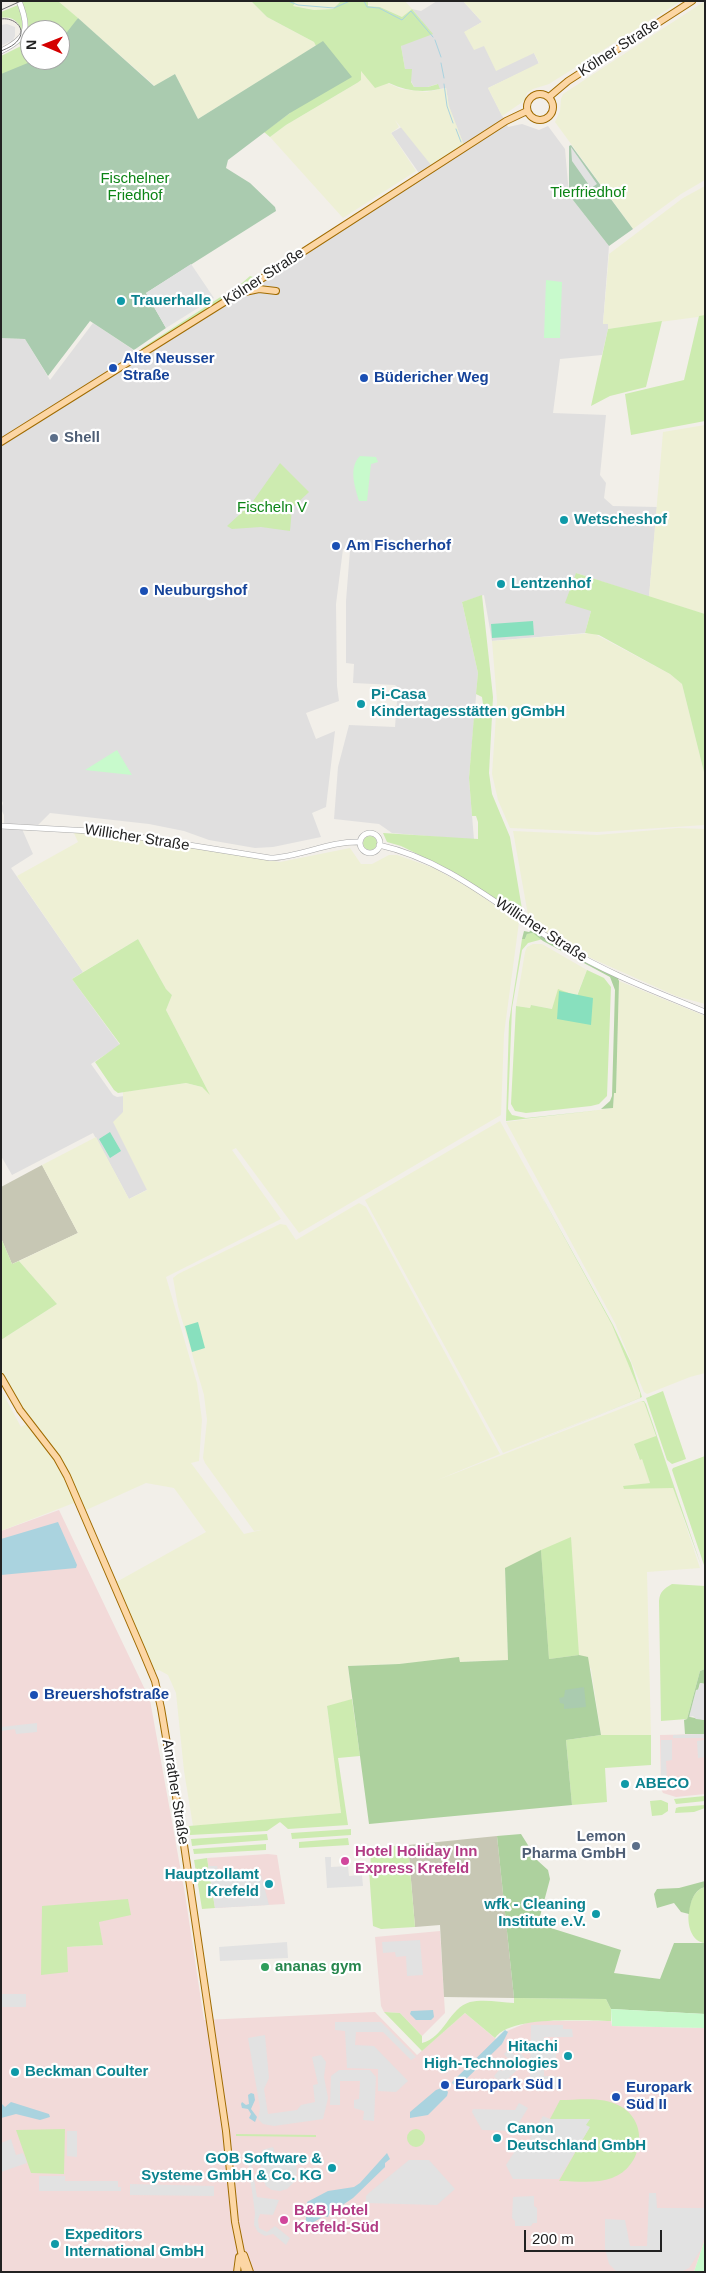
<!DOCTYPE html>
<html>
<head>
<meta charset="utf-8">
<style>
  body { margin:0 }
  #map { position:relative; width:706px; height:2273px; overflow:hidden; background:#f2efe9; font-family:Arial,sans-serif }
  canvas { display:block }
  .frame { position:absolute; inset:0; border:2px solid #222; pointer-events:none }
  .north { position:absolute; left:20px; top:20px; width:50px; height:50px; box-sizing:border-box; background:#fff; border:1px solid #a7a7a7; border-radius:50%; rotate:271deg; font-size:14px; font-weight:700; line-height:20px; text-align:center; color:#222 }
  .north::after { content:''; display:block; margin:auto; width:18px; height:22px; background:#d40000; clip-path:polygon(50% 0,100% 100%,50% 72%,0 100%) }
  .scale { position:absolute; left:524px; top:2230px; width:138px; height:22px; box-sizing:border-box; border:2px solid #222; border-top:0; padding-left:6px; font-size:15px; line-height:18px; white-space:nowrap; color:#222; -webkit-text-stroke:4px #fff; paint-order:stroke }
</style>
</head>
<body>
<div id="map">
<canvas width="706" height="2273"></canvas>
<div class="frame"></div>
<div class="north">N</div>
<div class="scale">200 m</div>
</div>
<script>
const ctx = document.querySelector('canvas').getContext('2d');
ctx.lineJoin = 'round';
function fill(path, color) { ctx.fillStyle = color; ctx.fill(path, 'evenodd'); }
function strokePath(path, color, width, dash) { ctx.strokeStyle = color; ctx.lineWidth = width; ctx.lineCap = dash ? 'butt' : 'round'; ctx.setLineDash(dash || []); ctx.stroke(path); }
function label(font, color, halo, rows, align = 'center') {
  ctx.font = font + ' Arial,sans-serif'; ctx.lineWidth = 4.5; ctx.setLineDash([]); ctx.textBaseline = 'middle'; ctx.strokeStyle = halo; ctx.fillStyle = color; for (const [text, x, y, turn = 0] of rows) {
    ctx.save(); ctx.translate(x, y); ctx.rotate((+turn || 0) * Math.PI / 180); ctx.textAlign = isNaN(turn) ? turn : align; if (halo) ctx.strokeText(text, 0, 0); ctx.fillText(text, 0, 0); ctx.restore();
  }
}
const residential = new Path2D(`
  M 437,1 L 463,1 L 482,22 L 465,32 L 484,45 L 534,53 L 539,64 L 488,88 L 508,127 L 522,124 L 539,130 L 548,126 L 565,149 L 569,195 L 609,246 L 603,324 L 608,324 L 608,329 L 602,355 L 560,359 L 553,413 L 606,415 L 600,475 L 606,483 L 604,498 L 613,506 L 657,507 L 649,597 L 576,573 L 591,611 L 585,633 L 492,641 L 484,595 L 462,602 L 478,673 L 469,778 L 474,840 L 392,833 L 379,824 L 334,819 L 338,767 L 349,725 L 395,727 L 398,688 L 395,685 L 353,683 L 354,664 L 346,663 L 346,601 L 350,550 L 343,549 L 336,604 L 337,686 L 339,701 L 306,713 L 316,739 L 335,731 L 326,807 L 312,813 L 321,837 L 273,847 L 255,848 L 209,840 L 184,831 L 149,824 L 50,813 L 38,825 L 4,824 L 4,815 L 1,809 L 3,803 L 1,799 L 1,338 L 25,339 L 50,380 L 93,323 L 141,355 L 421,176 L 391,133 L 448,101 L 446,88 L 440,89 L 437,84 L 428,87 L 414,87 L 405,69 L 401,46 L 422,21 L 412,9 L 421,11 Z
  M 1,829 L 22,829 L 33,854 L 11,868 L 83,972 L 72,979 L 120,1045 L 91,1064 L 113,1095 L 117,1097 L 174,1089 L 166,1180 L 129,1199 L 93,1133 L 12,1175 L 1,1156 Z`);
const commercial = new Path2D(`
  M 59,1510 L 150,1700 L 185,1894 L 204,2020 L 375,2012 L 417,2055 L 465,2013 L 502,2044 L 507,2031 L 531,2021 L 611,2021 L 612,2026 L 705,2028 L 705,2239 L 694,2272 L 1,2272 L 1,1531 ZM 128,1899 L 99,1922 L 102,1945 L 67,1947 Z
  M 705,1734 L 705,1794 L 676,1797 L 663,1793 L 661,1789 L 660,1735 Z
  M 268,1854 L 277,1855 L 285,1904 L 215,1908 L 207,1858 Z
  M 440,1931 L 445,2013 L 422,2036 L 400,2013 L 384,2012 L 381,2006 L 375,1937 Z`);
const construction = new Path2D(`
  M 42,1165 L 78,1233 L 12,1264 L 1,1238 L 1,1187 Z
  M 497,1836 L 514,1998 L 444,1997 L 440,1925 L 415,1927 L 408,1845 Z`);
const farmland = new Path2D(`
  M 58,1 L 251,1 L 267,17 L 314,42 L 316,46 L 198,119 L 175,74 L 155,86 Z
  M 292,1 L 341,1 L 333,9 L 314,10 L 293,6 Z
  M 368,1 L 405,1 L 412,9 L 402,17 L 380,7 L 368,5 Z
  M 463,1 L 681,1 L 549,84 L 533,89 L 527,93 L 524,101 L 502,116 L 488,88 L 539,63 L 534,53 L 496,71 L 484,46 L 474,50 L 464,32 L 482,22 Z
  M 705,1 L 705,180 L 681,194 L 633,229 L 555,122 L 560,111 L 561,99 L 563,94 Z
  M 361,71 L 401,89 L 426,92 L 446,88 L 449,106 L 464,145 L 431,165 L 395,120 L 399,127 L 391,133 L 416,171 L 343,218 L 270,137 L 286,125 L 357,83 Z
  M 705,186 L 705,316 L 608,329 L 608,324 L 603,324 L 609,254 L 683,198 Z
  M 705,425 L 705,614 L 649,597 L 663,432 Z
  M 593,633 L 670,674 L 682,684 L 705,776 L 705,825 L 597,832 L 510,828 L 498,800 L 492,774 L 497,701 L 492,641 Z
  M 678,828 L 705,829 L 705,1004 L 676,996 L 593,959 L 558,940 L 534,923 L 528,915 L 513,831 L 597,835 Z
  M 73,831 L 119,835 L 280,862 L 350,848 L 361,864 L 372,864 L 389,855 L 397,855 L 434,868 L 473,890 L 519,922 L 504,1034 L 501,1115 L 299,1233 L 236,1148 L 232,1150 L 281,1219 L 166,1277 L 197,1383 L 202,1420 L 199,1461 L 191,1463 L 244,1534 L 261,1530 L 254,1531 L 205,1463 L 203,1458 L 207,1420 L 204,1395 L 178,1306 L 173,1278 L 178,1274 L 280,1224 L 286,1225 L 296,1240 L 359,1203 L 366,1207 L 500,1454 L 435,1481 L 641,1401 L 644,1402 L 656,1437 L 634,1444 L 638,1457 L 640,1459 L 642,1459 L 650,1483 L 623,1487 L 673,1487 L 700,1568 L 647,1572 L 651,1735 L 601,1735 L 591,1669 L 579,1655 L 549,1659 L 505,1568 L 508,1660 L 460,1662 L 459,1658 L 399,1664 L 348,1666 L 352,1699 L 327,1707 L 341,1813 L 193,1826 L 184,1771 L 176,1693 L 168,1675 L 159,1670 L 149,1673 L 111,1585 L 206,1532 L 174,1488 L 146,1483 L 84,1511 L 79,1501 L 1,1531 L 1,1390 L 21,1427 L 31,1421 L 22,1409 L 1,1372 L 1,1340 L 57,1304 L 19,1261 L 78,1233 L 42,1165 L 96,1137 L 129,1199 L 147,1190 L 113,1122 L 123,1112 L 123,1092 L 186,1083 L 202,1087 L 209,1093 L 166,1010 L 172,995 L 166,989 L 138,939 L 83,972 L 17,876 L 78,842 Z
  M 533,944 L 542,944 L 587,970 L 576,997 L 553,1009 L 531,1005 L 530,1008 L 516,1006 L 525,952 L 527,947 Z
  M 619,981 L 705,1016 L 705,1373 L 690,1377 L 647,1394 L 644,1392 L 615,1323 L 506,1122 L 613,1108 L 614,1093 L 616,1093 Z
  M 500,1121 L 612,1325 L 640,1393 L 640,1398 L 503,1453 L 365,1200 Z`);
const grass = new Path2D(`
  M 58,1 L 78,18 L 69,34 L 60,45 L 60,30 L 30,30 L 30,60 L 42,60 L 1,88 L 1,56 L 21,46 L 19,44 C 30,29 28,18 22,2 Z
  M 251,1 L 292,1 L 295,3 L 293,6 L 314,10 L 333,9 L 341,1 L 368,1 L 368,6 L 380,7 L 402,17 L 412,9 L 433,34 L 401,46 L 405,69 L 412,69 L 411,82 L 414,87 L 428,87 L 438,84 L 440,89 C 422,93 406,91 389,83 L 375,88 L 361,71 L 361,80 L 357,83 L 286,125 L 270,137 L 264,132 L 290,113 L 323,42 L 316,46 L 314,42 L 267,17 Z
  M 18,5 L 24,20 L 22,32 C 19,22 13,16 1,18 L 1,12 Z
  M 250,276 L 253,277 L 248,284 L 139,353 L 142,348 L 242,283 Z
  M 705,315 L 705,421 L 631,435 L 625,394 L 684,380 L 699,316 Z
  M 662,321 L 646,387 L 610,396 L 591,406 L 608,329 Z
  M 280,463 L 309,492 L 292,508 L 290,531 L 261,527 L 232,529 L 227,526 L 251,504 Z
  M 576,573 L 705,614 L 705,776 L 682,684 L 670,674 L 599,635 L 585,633 L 591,611 L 565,603 Z
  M 482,595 L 493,697 L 489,773 L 492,794 L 510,837 L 522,909 L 520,913 L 515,912 L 452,871 L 401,846 L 387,842 L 383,833 L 478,839 L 478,822 L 476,816 L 472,816 L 469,778 L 475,704 L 483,704 L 482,697 L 476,694 L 478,673 L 462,602 Z
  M363 843a7 7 0 1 1 14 0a7 7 0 1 1-14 0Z
  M 533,933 L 543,939 L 528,943 L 522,950 L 512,1008 L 508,1109 L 512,1115 L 526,1118 L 601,1110 L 506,1121 L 509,1022 L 522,939 L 525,939 L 527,934 Z
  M 138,939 L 166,989 L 172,995 L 166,1010 L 210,1095 L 202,1087 L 186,1083 L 118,1093 L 114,1090 L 95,1062 L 120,1044 L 72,979 Z
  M 587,970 L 604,978 L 611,987 L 607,1096 L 599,1104 L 591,1106 L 526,1113 L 515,1111 L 511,1104 L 516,1006 L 530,1008 L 531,1005 L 552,1009 L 558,989 L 577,996 Z
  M 535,1184 L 613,1325 L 631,1363 L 642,1397 L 504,1454 L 640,1398 L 640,1393 L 612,1325 Z
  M 1,1238 L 12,1264 L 19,1261 L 57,1304 L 1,1340 Z
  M 663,1391 L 686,1459 L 672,1464 L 667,1460 L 646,1398 Z
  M 641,1401 L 644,1401 L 646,1404 L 702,1568 L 673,1488 L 624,1489 L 623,1486 L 650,1483 L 642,1459 L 640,1460 L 634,1444 L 656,1436 L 644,1402 Z
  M 705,1456 L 705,1568 L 672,1470 L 673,1468 Z
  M 571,1537 L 579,1655 L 549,1659 L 541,1550 Z
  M 672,1584 L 705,1586 L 705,1669 L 700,1671 L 687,1719 L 661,1721 L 659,1601 C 660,1591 664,1589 672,1584 Z
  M 352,1699 L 360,1756 L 338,1758 L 348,1825 L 288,1829 L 280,1822 L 267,1831 L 190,1835 L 189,1826 L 341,1813 L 327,1706 Z
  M 601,1735 L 651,1735 L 651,1765 L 605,1768 L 607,1802 L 572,1805 L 566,1740 Z
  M 705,1796 L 705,1801 L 676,1804 L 674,1799 Z
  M 661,1800 L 668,1803 L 668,1811 L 662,1815 L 652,1816 L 650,1801 Z
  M 705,1805 L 705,1808 L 694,1812 L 675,1813 L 676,1808 L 679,1807 Z
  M 351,1829 L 351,1835 L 292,1839 L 291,1833 Z
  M 267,1834 L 268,1840 L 201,1845 L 192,1846 L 191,1839 Z
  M 348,1838 L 349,1845 L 299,1848 L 299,1842 Z
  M 266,1844 L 266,1850 L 194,1854 L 193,1849 Z
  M 408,1845 L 415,1927 L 381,1929 L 373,1926 L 369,1870 L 371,1869 L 370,1851 L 379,1847 Z
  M 207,1858 L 215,1908 L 202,1909 L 194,1860 Z
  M 705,1887 L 705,1943 C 682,1941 684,1892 705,1887 Z
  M 128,1899 L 131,1915 L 99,1922 L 103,1945 L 67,1947 L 68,1972 L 41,1975 L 42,1906 Z
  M 514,1998 L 606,1999 L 611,2009 L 611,2021 C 584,2021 511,2015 495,2038 L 465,2013 L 422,2051 L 384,2012 L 400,2013 L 422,2036 L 422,2043 C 444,2038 449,2008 470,2002 C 483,1999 501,2002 514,2003 Z
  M 560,2100 C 578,2100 603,2096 620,2106 C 650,2122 643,2167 612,2178 C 597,2184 576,2181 559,2181 L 589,2128 L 585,2125 L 590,2119 L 550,2119 Z
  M 65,2129 L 64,2174 L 31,2173 L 16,2130 Z
  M407 2138a9 9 0 1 1 18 0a9 9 0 1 1-18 0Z
  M 236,2134 L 316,2135 L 316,2137 L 236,2136 Z`);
const forest = new Path2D(`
  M 533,929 L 617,976 L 619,981 L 616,1093 L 614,1093 L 613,1108 L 601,1109 L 610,1101 L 612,1096 L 615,990 L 610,977 L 543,941 L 533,933 L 527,934 L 525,939 L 522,939 L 524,931 L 529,932 Z
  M 541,1550 L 549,1659 L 579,1655 L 588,1657 L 601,1735 L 566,1740 L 572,1805 L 369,1824 L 348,1666 L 399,1664 L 459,1657 L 460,1662 L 508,1660 L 505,1568 Z
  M 705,1669 L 705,1684 L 700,1683 L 690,1717 L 705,1720 L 705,1734 L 685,1734 L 684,1720 L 687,1719 L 700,1671 Z
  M 521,1834 L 538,1861 L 548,1870 L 550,1879 L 538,1924 L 621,1950 L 614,1973 L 660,1979 L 674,1943 L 705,1943 L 705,2014 L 611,2009 L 606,1999 L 514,1998 L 497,1836 Z
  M 705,1881 L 705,1887 C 693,1890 690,1904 689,1914 L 681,1912 L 674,1903 L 657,1908 L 654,1894 L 657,1889 L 679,1888 Z`);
const cemetery = new Path2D(`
  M 78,18 L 154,86 L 175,74 L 198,119 L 323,41 L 352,77 L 290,113 L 228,160 L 226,168 L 250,183 L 275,207 L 276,211 L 146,293 L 166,328 L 134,350 L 90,321 L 48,376 L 25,339 L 1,338 L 1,74 L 35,60 L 60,60 L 60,41 Z
  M 571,145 L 633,229 L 609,246 L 569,195 L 569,146 Z
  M 584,1687 L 586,1707 L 564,1709 L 564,1704 L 560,1703 L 559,1698 L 564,1697 L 565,1690 Z`);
const park = new Path2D(`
  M 546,280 L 562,282 L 560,338 L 544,338 Z
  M 360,456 L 376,457 L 378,462 L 371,464 L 367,501 L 359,501 C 355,487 348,468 360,456 Z
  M 117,750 L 132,775 L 85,770 Z
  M 611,2009 L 705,2014 L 705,2028 L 612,2026 Z
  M 705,2239 L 705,2272 L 694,2272 Z`);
const pitch = new Path2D(`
  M 533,621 L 534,635 L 492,638 L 491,624 Z
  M 559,991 L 593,998 L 591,1025 L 557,1019 Z
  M 110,1132 L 121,1151 L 110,1158 L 99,1139 Z
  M 198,1322 L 205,1348 L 192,1352 L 185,1326 Z`);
const parking = new Path2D(`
  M 7,24 L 15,27 L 15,36 L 13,40 L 1,46 L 1,25 Z
  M 571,147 L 597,184 L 591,188 L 572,161 Z
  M 191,264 L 214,298 L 166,328 L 146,293 Z
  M 700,1683 L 705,1684 L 705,1720 L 696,1719 L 693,1716 L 689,1717 L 696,1690 L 699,1689 Z
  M 37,1723 L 37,1732 L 16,1734 L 15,1729 L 1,1731 L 1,1727 Z
  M 704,1734 L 705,1738 L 705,1757 L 698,1758 L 697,1741 L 704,1740 L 704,1738 L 673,1738 L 673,1735 Z
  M 661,1740 L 672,1740 L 672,1760 L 666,1761 L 667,1780 L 661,1780 Z
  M 325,1857 L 331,1857 L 331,1867 L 348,1866 L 349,1876 L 362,1875 L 363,1886 L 327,1888 Z
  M 208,1866 L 217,1866 L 219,1874 L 261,1875 L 269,1905 L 215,1908 Z
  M 420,1940 L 423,1975 L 407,1976 L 406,1956 L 396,1957 L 395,1952 L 383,1953 L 382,1942 Z
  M 287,1942 L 288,1958 L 220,1961 L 219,1947 Z
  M 1,1994 L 26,1994 L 26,2007 L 1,2007 Z
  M 335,2022 L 381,2022 L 416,2057 L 411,2060 L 383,2032 L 356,2032 L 355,2045 L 374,2046 L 408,2081 L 396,2092 L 378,2091 L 378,2069 L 347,2068 L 345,2031 L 335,2030 Z
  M 531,2025 L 563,2025 L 563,2029 L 572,2029 L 573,2037 L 544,2037 L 544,2051 L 556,2051 L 556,2060 L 544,2060 L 544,2076 L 560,2077 L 560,2089 L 530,2089 Z
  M 265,2035 L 269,2078 L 264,2089 L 268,2114 L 297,2110 L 301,2105 L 315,2102 L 313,2085 L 318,2084 L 312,2057 L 321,2055 L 326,2062 L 324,2077 L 328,2098 L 323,2119 L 274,2126 L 263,2124 L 258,2119 L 260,2108 L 248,2038 Z
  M 509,2049 L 516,2056 L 520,2053 L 527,2060 L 502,2085 L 494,2076 L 500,2069 L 502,2071 L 511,2062 L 504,2054 Z
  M 339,2070 L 370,2070 L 376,2077 L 374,2121 L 363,2120 L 364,2111 L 354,2108 L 354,2100 L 359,2099 L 360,2081 L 340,2081 L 340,2105 L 330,2105 L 331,2076 Z
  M 519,2103 L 528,2108 L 514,2131 L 482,2130 L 472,2112 L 473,2109 L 515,2110 Z
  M 543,2116 L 550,2119 L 590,2119 L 586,2125 L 590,2127 L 559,2179 L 513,2179 L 506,2165 L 517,2148 L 525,2147 Z
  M 67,2131 L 77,2131 L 77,2157 L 67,2156 Z
  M 11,2139 L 16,2155 L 23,2153 L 27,2163 L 1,2172 L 1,2143 Z
  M 273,2147 L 275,2152 L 289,2155 L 296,2164 L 297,2173 L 293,2183 L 287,2189 L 280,2191 L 272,2190 L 266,2186 L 261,2174 L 261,2164 L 266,2157 L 262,2150 Z
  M 247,2155 L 250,2155 L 257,2197 L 279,2200 L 273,2215 L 260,2214 L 258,2220 L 259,2228 L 267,2232 L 275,2226 L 290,2238 L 286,2245 L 273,2234 L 265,2236 L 258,2232 L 254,2225 L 255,2213 Z
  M 409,2160 L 429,2160 L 455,2189 L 437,2205 L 366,2203 L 366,2196 L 370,2192 Z
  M 39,2176 L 65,2176 L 65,2181 L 118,2181 L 118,2187 L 121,2187 L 121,2191 L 39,2191 Z
  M 130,2184 L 214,2186 L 214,2196 L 130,2195 Z
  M 649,2193 L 656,2193 L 657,2208 L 705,2208 L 705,2236 L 700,2251 L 689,2268 L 681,2272 L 617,2272 L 609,2264 L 605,2248 L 605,2219 L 625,2220 L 630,2246 L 647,2246 Z
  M 534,2196 L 534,2206 L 537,2208 L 537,2223 L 533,2223 L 531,2226 L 515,2226 L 515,2221 L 512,2218 L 513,2197 Z`);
const water = new Path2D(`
  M 58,1522 L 77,1565 L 76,1568 L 1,1575 L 1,1539 Z
  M 433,2010 L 434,2017 L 431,2020 L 416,2020 L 410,2014 L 411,2011 Z
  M 505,2030 L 508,2032 L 502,2044 L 458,2087 L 456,2087 L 452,2083 L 453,2081 Z
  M 444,2087 L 448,2092 L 447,2096 L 428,2115 L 410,2118 L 410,2112 L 436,2090 Z
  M 251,2093 L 254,2094 L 255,2100 L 251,2109 L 257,2117 L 255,2122 L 249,2118 L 251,2114 L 248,2109 L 242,2108 L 241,2104 L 242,2102 L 246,2105 L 249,2104 L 248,2095 Z
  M 11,2102 L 49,2114 L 50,2117 L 40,2120 L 16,2114 L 1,2118 L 1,2103 L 5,2107 Z
  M 387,2153 L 390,2159 L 385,2163 L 385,2167 L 353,2198 L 329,2214 L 328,2217 L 324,2216 L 314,2222 L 309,2234 L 307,2231 L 309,2223 L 306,2221 C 305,2214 310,2209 307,2202 L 328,2191 L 354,2187 L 360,2183 Z`);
const stream = new Path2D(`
  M 288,1 L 298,5 L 334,8 L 350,1
  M 364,1 L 367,7 L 379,8 L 402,20 L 411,11 L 433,37
  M 435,40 L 441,57
  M 441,63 L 444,78
  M 444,84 L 447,106 L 453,123
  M 456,129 L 461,142`);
const minor = new Path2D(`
  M 1,51 C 28,38 30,28 19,1
  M 1,826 L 108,832 L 270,858 C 301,857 328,841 360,842
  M360 843a10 10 0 1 1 20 0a10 10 0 1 1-20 0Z
  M 379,845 C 451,861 503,911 564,947 C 608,974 657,992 705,1012`);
const major = new Path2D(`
  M527 107a13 13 0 1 1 26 0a13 13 0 1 1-26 0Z
  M 549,97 L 568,81 L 692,1
  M 245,292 L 259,289 L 276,291
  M 1,442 L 258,281 L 506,121 L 527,111
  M 1,1377 L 20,1410 L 57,1458 L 67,1476 L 142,1650 L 155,1681 L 161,1708 L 183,1838 L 226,2131 L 235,2222 L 245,2272
  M 244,2255 L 250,2272
  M 237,2272 L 239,2257`);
const tram = new Path2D(`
  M 1,10 L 21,1
  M 1,19 C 11,17 25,25 20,37 C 16,45 8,48 1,51`);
const markers = [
  [121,301,5,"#0f9aa8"],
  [113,368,5,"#1a4fb4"],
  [364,378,5,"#1a4fb4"],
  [54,438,5,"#5c6f8a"],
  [564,520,5,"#0f9aa8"],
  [336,546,5,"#1a4fb4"],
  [501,584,5,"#0f9aa8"],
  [144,591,5,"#1a4fb4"],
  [361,704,5,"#0f9aa8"],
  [34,1695,5,"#1a4fb4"],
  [625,1784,5,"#0f9aa8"],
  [636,1846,5,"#5c6f8a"],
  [345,1861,5,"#d1479c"],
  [269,1884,5,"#0f9aa8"],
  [596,1914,5,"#0f9aa8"],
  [265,1967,5,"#2e9e5b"],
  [568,2056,5,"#0f9aa8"],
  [15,2072,5,"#0f9aa8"],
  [445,2085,5,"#1a4fb4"],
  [616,2097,5,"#1a4fb4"],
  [497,2138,5,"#0f9aa8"],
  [332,2168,5,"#0f9aa8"],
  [284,2220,5,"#d1479c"],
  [55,2244,5,"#0f9aa8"]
];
const streetNames = [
  ["Kölner Straße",619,48,-33],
  ["Kölner Straße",264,277,-33],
  ["Willicher Straße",137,838,9],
  ["Willicher Straße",541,930,33],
  ["Anrather Straße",175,1792,81]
];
const parkNames = [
  ["Fischelner",135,179],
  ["Friedhof",135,196],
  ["Tierfriedhof",588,193],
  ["Fischeln V",272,508]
];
const cultureNames = [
  ["Trauerhalle",131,301],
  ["Wetscheshof",574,520],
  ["Lentzenhof",511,584],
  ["Pi-Casa",371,695],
  ["Kindertagesstätten gGmbH",371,712],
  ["ABECO",635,1784],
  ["Hauptzollamt",259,1875,"right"],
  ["Krefeld",259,1892,"right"],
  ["wfk - Cleaning",586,1905,"right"],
  ["Institute e.V.",586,1922,"right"],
  ["Hitachi",558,2047,"right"],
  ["High-Technologies",558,2064,"right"],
  ["Beckman Coulter",25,2072],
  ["Canon",507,2129],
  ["Deutschland GmbH",507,2146],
  ["GOB Software &",322,2159,"right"],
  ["Systeme GmbH & Co. KG",322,2176,"right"],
  ["Expeditors",65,2235],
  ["International GmbH",65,2252]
];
const transitNames = [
  ["Alte Neusser",123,359],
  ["Straße",123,376],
  ["Büdericher Weg",374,378],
  ["Am Fischerhof",346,546],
  ["Neuburgshof",154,591],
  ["Breuershofstraße",44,1695],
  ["Europark Süd I",455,2085],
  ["Europark",626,2088],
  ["Süd II",626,2105]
];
const serviceNames = [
  ["Shell",64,438],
  ["Lemon",626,1837,"right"],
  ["Pharma GmbH",626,1854,"right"]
];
const hotelNames = [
  ["Hotel Holiday Inn",355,1852],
  ["Express Krefeld",355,1869],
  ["B&B Hotel",294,2211],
  ["Krefeld-Süd",294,2228]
];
const leisureNames = [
  ["ananas gym",275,1967]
];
fill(residential, '#e0dfdf');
fill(commercial, '#f2dad9');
fill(construction, '#c7c7b4');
fill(farmland, '#eef0d5');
fill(grass, '#cdebb0');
fill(forest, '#add19e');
fill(cemetery, '#aacbaf');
fill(park, '#c8facc');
fill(pitch, '#88e0be');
fill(parking, '#e2e2e2');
fill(water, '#aad3df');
strokePath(stream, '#aad3df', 1);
strokePath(minor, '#a9a9a9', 6);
strokePath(major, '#a06b00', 8);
strokePath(minor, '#fff', 5);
strokePath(major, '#fcd6a4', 6);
strokePath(tram, '#707070', 1);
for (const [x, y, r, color] of markers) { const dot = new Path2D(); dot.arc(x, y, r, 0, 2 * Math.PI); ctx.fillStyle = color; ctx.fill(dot); strokePath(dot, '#fff', 2); }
label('15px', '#222', '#fff', streetNames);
label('15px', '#0c8416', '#fff', parkNames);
label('bold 15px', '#0d838f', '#fff', cultureNames, 'left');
label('bold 15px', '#164399', '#fff', transitNames, 'left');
label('bold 15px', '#4e5e75', '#fff', serviceNames, 'left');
label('bold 15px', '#b23c85', '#fff', hotelNames, 'left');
label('bold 15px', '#27864d', '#fff', leisureNames, 'left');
</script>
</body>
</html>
